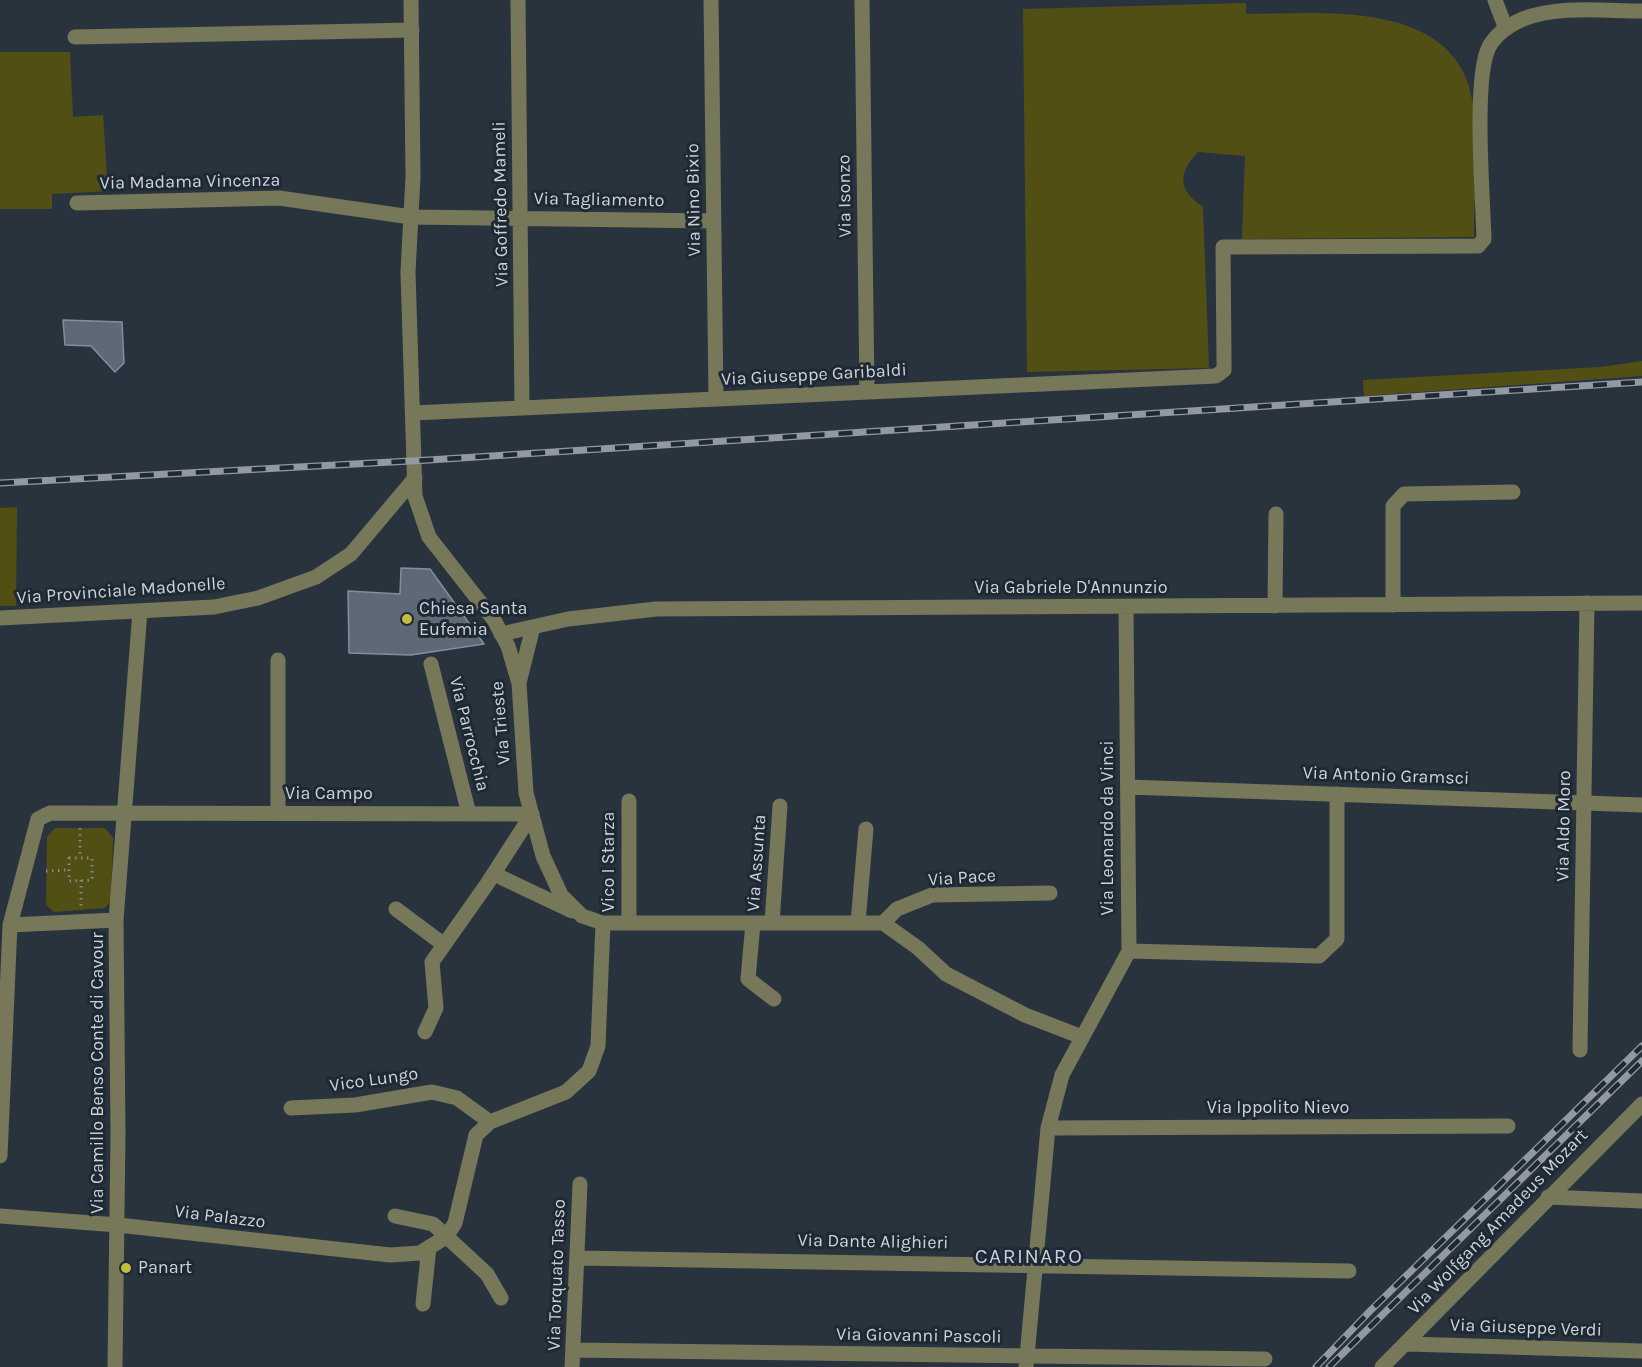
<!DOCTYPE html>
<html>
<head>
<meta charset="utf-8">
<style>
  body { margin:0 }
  canvas { display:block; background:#29333e }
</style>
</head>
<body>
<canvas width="1642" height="1367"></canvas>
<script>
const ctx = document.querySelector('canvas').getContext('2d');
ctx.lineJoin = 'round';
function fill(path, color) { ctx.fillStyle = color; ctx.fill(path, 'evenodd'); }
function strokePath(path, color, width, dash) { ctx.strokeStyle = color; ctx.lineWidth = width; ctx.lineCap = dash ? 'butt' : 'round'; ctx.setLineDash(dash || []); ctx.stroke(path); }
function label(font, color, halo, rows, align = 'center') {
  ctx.font = font + ' Karla,sans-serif'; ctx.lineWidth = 6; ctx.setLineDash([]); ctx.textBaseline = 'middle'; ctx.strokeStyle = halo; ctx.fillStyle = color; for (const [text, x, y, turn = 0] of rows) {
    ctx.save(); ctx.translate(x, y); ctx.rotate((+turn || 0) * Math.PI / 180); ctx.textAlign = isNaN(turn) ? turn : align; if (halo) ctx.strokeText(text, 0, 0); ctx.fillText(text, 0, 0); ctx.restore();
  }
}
const green = new Path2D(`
  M 1246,3 L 1246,14 C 1329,13 1458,0 1473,104 C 1478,144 1474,196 1474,237 L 1242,239 L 1245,156 L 1198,152 C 1177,174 1178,190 1203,207 L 1209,368 L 1027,372 L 1023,9 Z
  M 0,52 L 70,52 L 73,117 L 103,115 L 108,191 L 52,194 L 52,209 L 0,209 Z
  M 1642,361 L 1642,376 L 1364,396 L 1363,380 L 1601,367 Z
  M 17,507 L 16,606 L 0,606 L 0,508 Z
  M 55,828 L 105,828 L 113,838 L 111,901 L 105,908 L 54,912 L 46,905 L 47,837 Z`);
const building = new Path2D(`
  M 63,320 L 122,322 L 124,363 L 115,372 L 91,346 L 65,345 Z
  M 401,568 L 430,569 L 484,644 L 411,655 L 349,653 L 348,591 L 400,594 Z`);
const path = new Path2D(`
  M 80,828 L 80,858
  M 69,858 L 92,858 L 92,880 L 69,881 Z
  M 46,871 L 68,870
  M 81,880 L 81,906`);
const minor = new Path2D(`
  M 411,0 L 413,177 L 408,272 L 415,496 L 429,537 L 494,620 L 508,646 L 519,683 L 526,793 L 543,856 L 561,895 L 582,916 L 603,923 L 883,923
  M 518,0 L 522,408
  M 711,0 L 716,399
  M 862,0 L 867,392
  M 1495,0 L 1506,29
  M 75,37 L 412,30
  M 77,203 L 279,198 L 411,217 L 714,221
  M 413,413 L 1216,376 L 1224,370 L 1224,360 L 1223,247 L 1478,246 L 1484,239 C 1483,199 1473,78 1489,47 C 1496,34 1509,25 1523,19 C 1558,5 1605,11 1642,11
  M 1393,605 L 1393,506 L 1404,494 L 1513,492
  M 1275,606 L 1276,514
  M 0,618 L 214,607 L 258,598 L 316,577 L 351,554 L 415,478
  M 501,634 L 568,619 L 656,609 L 1642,603
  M 278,660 L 278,813
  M 431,664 L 469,814
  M 519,683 L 533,627
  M 1128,787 L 1642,805
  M 629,801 L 629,923
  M 494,874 L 572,911
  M 396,909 L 443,944
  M 753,923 L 748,979 L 774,999
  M 772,923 L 780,806
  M 858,923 L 866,829
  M 883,923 L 918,948 L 946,974 L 1025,1015 L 1082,1037
  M 883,923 L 897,909 L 932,895 L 1050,893
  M 10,925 L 116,920 L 140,611
  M 1129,951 L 1319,956 L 1337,939 L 1337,794
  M 425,1032 L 436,1008 L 432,962 L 487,884 L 532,814
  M 1580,1050 L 1587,603
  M 291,1108 L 355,1105 L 432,1092 L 457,1098 L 490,1122
  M 1048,1128 L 1508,1126
  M 0,1156 L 10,925 L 38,819 L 50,813 L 532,814
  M 1548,1197 L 1642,1201
  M 0,1216 L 118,1225 L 390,1255 L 420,1253 L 446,1237 L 455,1223 L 476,1135 L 490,1122 L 566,1092 L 589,1071 L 598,1046 L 603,923
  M 395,1216 L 433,1224 L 487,1274 L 501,1298
  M 577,1258 L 1349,1271
  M 423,1304 L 429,1247
  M 1408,1344 L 1642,1351
  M 573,1350 L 1265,1359
  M 115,1367 L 118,1134 L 116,920
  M 572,1367 L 580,1184
  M 1026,1367 L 1048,1128 L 1062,1075 L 1129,951 L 1126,607
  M 1382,1367 L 1642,1104`);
const rail = new Path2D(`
  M 0,483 L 429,460 L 1642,382
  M 1316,1367 L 1370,1311 L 1642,1046
  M 1329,1367 L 1642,1061`);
const markers = [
  [407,619,6,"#c3bd3e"],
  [126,1268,6,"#c3bd3e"]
];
const streetNames = [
  ["Via Madama Vincenza",190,182,-1],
  ["Via Isonzo",845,196,-91],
  ["Via Tagliamento",599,200,1],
  ["Via Nino Bixio",694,200,-91],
  ["Via Goffredo Mameli",501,204,-91],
  ["Via Giuseppe Garibaldi",814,375,-3],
  ["Via Gabriele D'Annunzio",1071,588],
  ["Via Provinciale Madonelle",121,591,-4],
  ["Via Trieste",501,723,-95],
  ["Via Parrocchia",469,734,76],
  ["Via Antonio Gramsci",1386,776,2],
  ["Via Campo",329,794],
  ["Via Aldo Moro",1564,826,-89],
  ["Via Leonardo da Vinci",1108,828,-90],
  ["Vico I Starza",609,862,-90],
  ["Via Assunta",757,863,-86],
  ["Via Pace",962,878,-4],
  ["Via Camillo Benso Conte di Cavour",98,1073,-90],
  ["Vico Lungo",374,1080,-8],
  ["Via Ippolito Nievo",1278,1108],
  ["Via Palazzo",220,1217,7],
  ["Via Wolfgang Amadeus Mozart",1498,1222,-46],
  ["Via Dante Alighieri",873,1242,1],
  ["Via Torquato Tasso",557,1275,-88],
  ["Via Giuseppe Verdi",1526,1328,2],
  ["Via Giovanni Pascoli",919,1336,1]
];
const poiNames = [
  ["Chiesa Santa",419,609],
  ["Eufemia",419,630],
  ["Panart",138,1268]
];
const quarterNames = [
  ["CARINARO",1029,1257]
];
fill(green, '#524f14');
fill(building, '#5e6976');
strokePath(building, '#828e9c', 1.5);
strokePath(path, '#808892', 3, [1.5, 4.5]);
strokePath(minor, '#77775a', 15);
strokePath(rail, '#9299a2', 7);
strokePath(rail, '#1f2934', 4.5, [14]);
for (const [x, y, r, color] of markers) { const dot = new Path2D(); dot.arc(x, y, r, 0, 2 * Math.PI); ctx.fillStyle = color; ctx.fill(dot); strokePath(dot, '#1f2934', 2); }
label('18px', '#cdd3db', '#1f2934', streetNames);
label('18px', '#cdd3db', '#1f2934', poiNames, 'left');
ctx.letterSpacing = '1.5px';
label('21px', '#c4d0df', '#1f2934', quarterNames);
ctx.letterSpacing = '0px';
</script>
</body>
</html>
